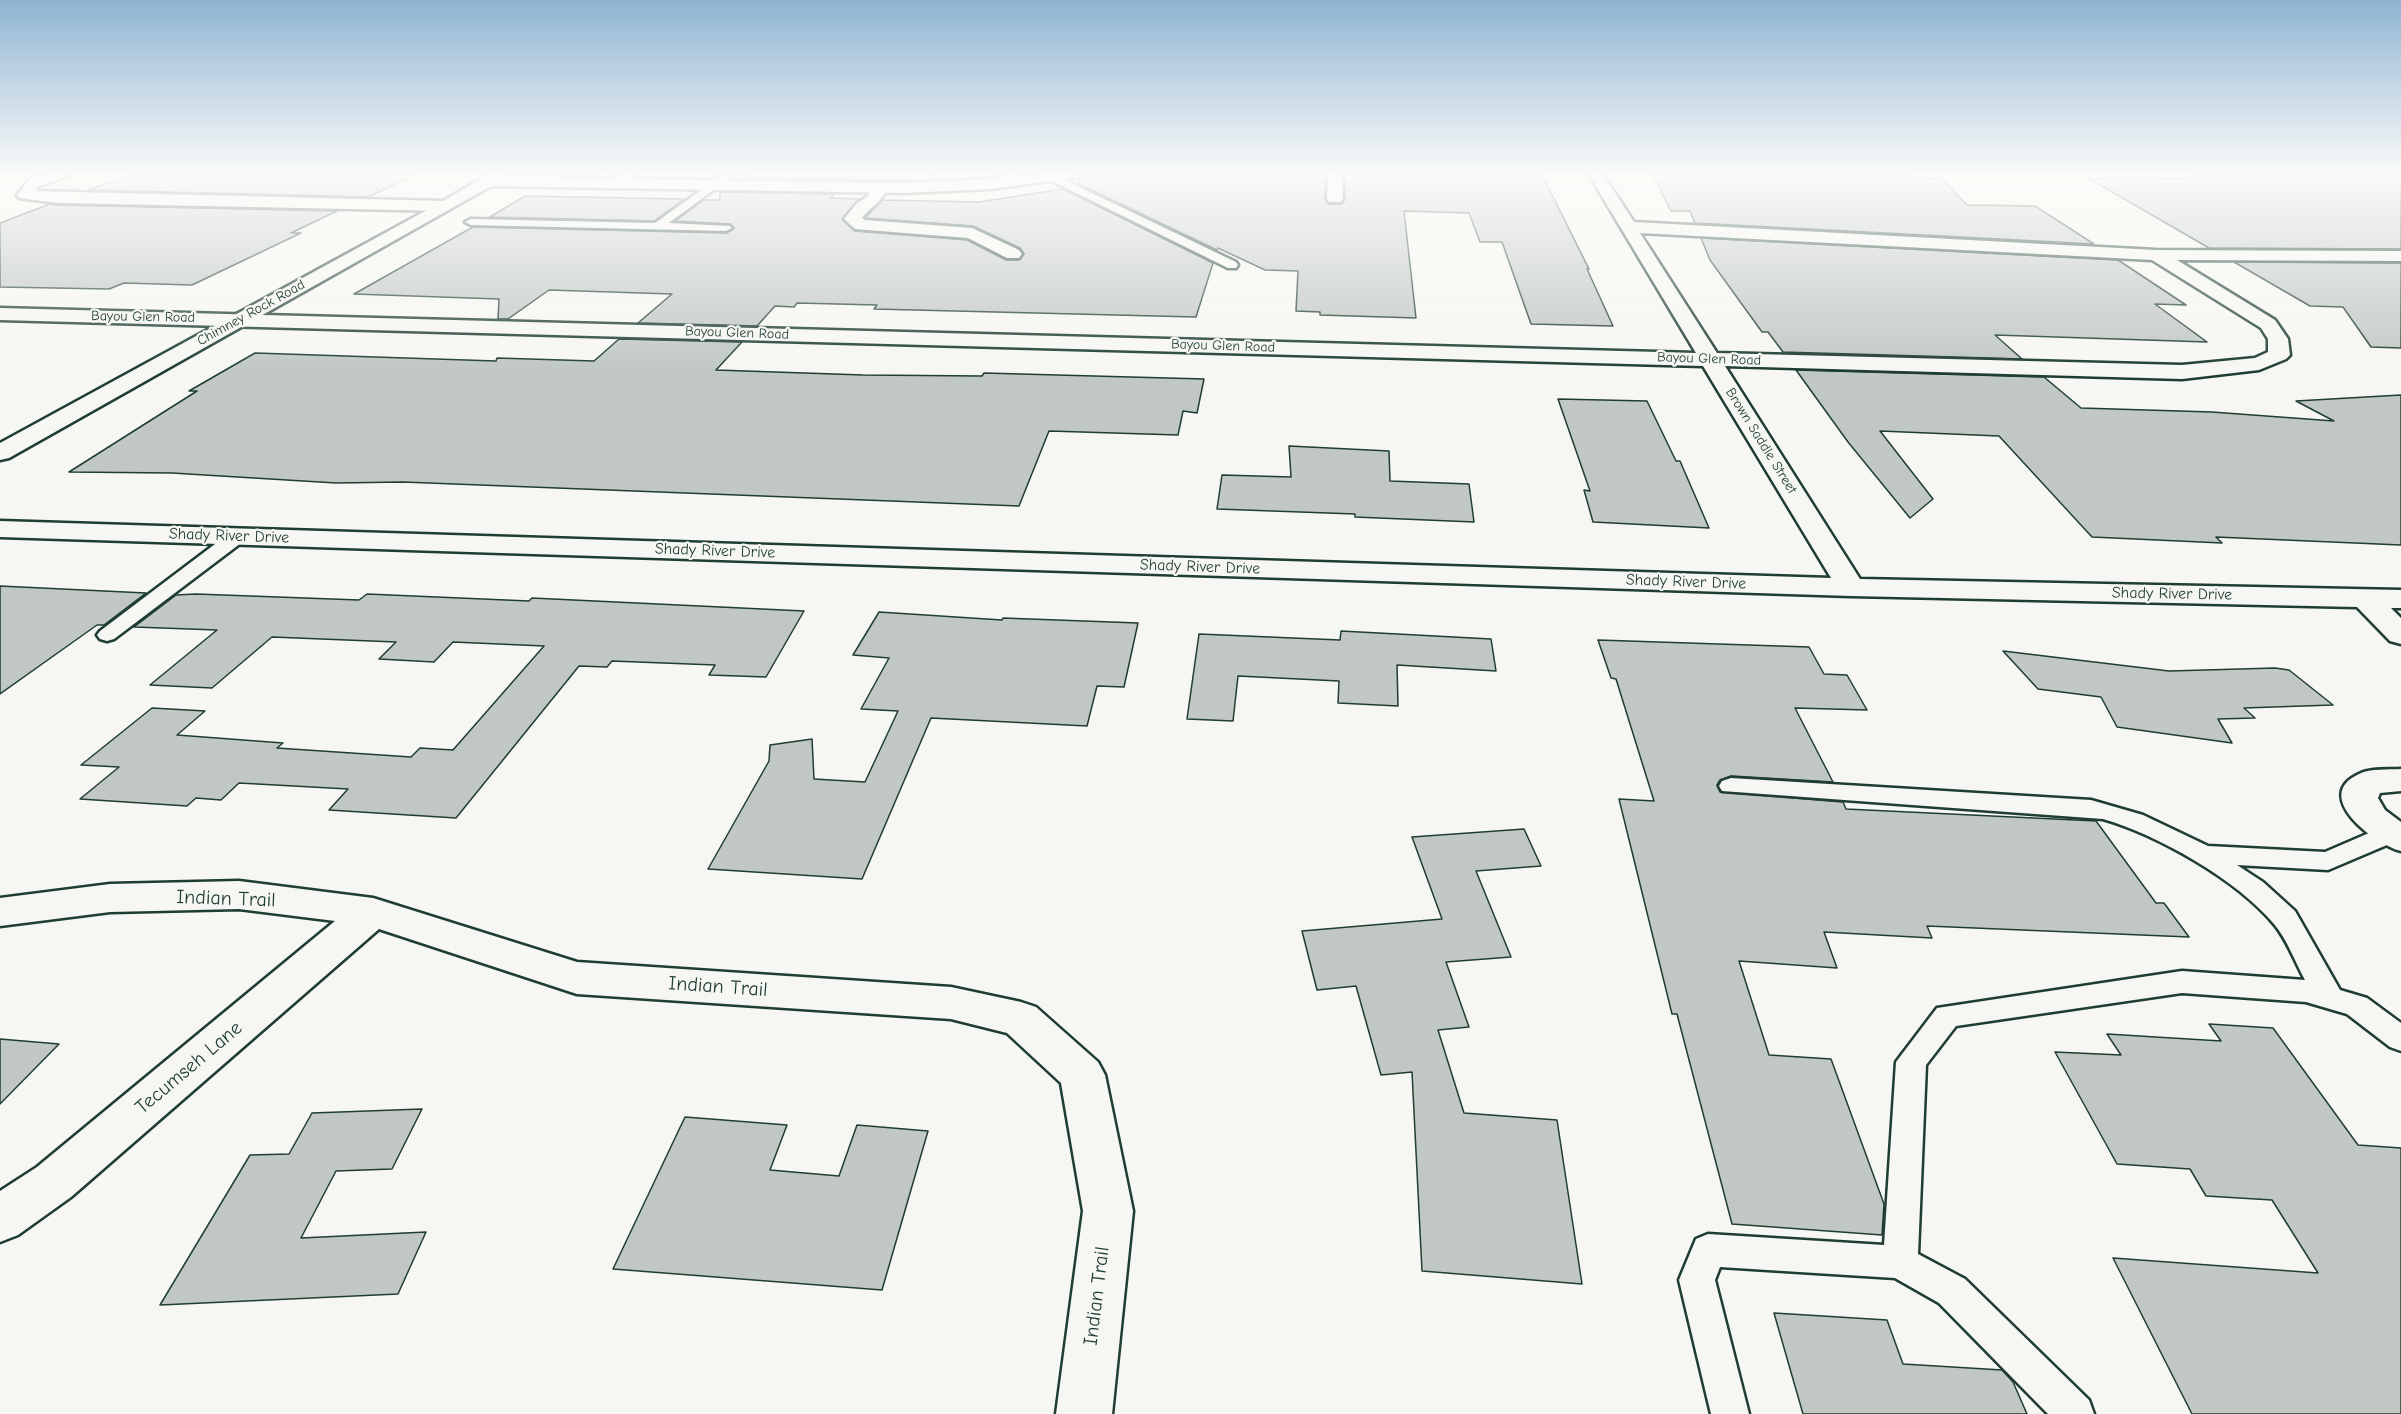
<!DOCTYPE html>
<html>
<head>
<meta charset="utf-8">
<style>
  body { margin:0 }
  canvas { display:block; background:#f6f6f2 }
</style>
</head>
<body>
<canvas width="2401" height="1414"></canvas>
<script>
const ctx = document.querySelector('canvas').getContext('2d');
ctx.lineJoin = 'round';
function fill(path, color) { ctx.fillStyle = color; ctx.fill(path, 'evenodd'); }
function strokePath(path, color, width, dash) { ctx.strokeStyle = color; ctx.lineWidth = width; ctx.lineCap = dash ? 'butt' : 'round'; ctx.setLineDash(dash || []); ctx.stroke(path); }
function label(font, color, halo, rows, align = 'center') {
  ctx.font = font + ' "Comic Neue",sans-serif'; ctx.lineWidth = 4.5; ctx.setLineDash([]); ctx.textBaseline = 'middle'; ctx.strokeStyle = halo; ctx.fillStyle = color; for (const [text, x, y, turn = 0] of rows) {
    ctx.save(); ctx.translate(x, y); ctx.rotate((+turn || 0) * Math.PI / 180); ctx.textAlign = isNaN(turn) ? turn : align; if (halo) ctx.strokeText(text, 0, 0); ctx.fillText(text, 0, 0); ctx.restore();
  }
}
const built = new Path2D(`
  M 538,173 L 1031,173 L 1034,174 L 957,183 L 898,184 L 534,176 Z`);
const building = new Path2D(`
  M 136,173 L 419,173 L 368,197 L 88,190 Z
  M 1085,173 L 1326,173 L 1325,200 L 1329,204 L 1341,204 L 1345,199 L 1344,173 L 1541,173 L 1589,269 L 1587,269 L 1613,326 L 1531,324 L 1502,242 L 1480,242 L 1469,213 L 1404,211 L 1416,318 L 1320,315 L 1320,312 L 1296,311 L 1298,271 L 1265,270 L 1218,248 L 1217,250 L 1079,184 L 1080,177 Z
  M 1652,173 L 1904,173 L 1908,178 L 1942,179 L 1967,205 L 2035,206 L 2094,244 L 1695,223 L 1690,211 L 1671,211 Z
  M 2188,173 L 2401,173 L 2401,249 L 2209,248 L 2088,178 L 2202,179 Z
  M 1063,189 L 1213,263 L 1196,317 L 874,309 L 877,305 L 797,303 L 794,307 L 775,306 L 757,326 L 638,323 L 672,294 L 549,290 L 508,319 L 498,319 L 499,299 L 354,294 L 473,227 L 727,233 L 734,228 L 730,224 L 675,221 L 704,200 L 720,200 L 720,192 L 835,194 L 830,198 L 860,199 L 842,219 L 855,231 L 967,240 L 1006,260 L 1019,260 L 1024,254 L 1020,248 L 973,226 L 865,218 L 883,200 L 979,202 Z
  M 525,196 L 684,199 L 654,221 L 490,217 Z
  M 50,204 L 57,205 L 337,211 L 291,233 L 301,233 L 192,285 L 124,283 L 109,289 L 0,287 L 0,223 Z
  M 1701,238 L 2118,260 L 2186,305 L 2155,304 L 2207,342 L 1995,335 L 2022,359 L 1783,352 L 1768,332 L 1762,332 L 1710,260 Z
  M 2234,262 L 2401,263 L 2401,348 L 2371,347 L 2343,307 L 2310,306 Z
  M 619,339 L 742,342 L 716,370 L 863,375 L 982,376 L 984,373 L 1204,379 L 1197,413 L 1183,411 L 1178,435 L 1049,431 L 1019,506 L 403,482 L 336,483 L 172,473 L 69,472 L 197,391 L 189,391 L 255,353 L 496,361 L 497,358 L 594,361 Z
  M 1796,370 L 2044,377 L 2081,408 L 2212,412 L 2334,421 L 2296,401 L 2401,395 L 2401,545 L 2216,537 L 2222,543 L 2092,537 L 1999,436 L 1880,431 L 1933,499 L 1910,518 L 1848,442 Z
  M 1558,399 L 1647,401 L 1676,461 L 1680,461 L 1709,528 L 1593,522 L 1584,490 L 1590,491 Z
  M 1289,446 L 1389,451 L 1390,481 L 1469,484 L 1474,522 L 1355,517 L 1355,514 L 1217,509 L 1222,475 L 1291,477 Z
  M 0,586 L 146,593 L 104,625 L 97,625 L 0,694 Z
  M 196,594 L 359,600 L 367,594 L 529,601 L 532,598 L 804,611 L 766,677 L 709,675 L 715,665 L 612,661 L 607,667 L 579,666 L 456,818 L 329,810 L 348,789 L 239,783 L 221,800 L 196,798 L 187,806 L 80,799 L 119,767 L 81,765 L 152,708 L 205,711 L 177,735 L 283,743 L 277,748 L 411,757 L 420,748 L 453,750 L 544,646 L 453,642 L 434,662 L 379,659 L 396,642 L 272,637 L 212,688 L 150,685 L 217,630 L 134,627 L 176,595 Z
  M 879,612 L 1002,620 L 1003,618 L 1138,623 L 1124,687 L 1097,686 L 1087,726 L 931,718 L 862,879 L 708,869 L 769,761 L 770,745 L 812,739 L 814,779 L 865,782 L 898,711 L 861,709 L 889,658 L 853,655 Z
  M 1341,631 L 1491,639 L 1496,671 L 1397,665 L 1398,706 L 1338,703 L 1339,681 L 1238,676 L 1233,721 L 1187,719 L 1199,634 L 1340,640 Z
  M 1598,640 L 1809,647 L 1824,674 L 1847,675 L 1867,710 L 1795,708 L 1833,782 L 1731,776 L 1720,780 L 1717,785 L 1720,792 L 1843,802 L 1846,809 L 2096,821 L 2156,903 L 2164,903 L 2189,937 L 1927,926 L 1932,938 L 1824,932 L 1837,968 L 1739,961 L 1769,1055 L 1831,1059 L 1884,1204 L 1882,1235 L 1732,1224 L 1677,1014 L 1672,1014 L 1619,799 L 1654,801 L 1616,679 L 1611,678 Z
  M 2003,651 L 2169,671 L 2275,668 L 2289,670 L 2333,705 L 2244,708 L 2255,718 L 2218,719 L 2232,743 L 2117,727 L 2101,697 L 2038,689 Z
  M 1524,829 L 1541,866 L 1476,871 L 1511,957 L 1446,962 L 1469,1027 L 1438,1030 L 1464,1113 L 1557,1120 L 1582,1284 L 1422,1271 L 1412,1072 L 1381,1075 L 1356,986 L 1317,990 L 1302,931 L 1442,919 L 1412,837 Z
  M 2209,1024 L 2273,1028 L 2358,1145 L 2401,1148 L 2401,1414 L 2192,1414 L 2113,1258 L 2318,1273 L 2272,1200 L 2206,1196 L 2190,1169 L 2117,1164 L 2055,1052 L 2121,1055 L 2107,1034 L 2221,1041 Z
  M 0,1039 L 59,1044 L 0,1104 Z
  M 422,1109 L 392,1169 L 336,1171 L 301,1238 L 426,1232 L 398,1294 L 160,1305 L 250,1155 L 289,1154 L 312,1113 Z
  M 685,1117 L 787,1125 L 770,1170 L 839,1176 L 857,1125 L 928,1131 L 882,1290 L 613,1269 Z
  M 1774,1313 L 1887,1320 L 1903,1364 L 2002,1370 L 2013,1382 L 2027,1414 L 1803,1414 Z`);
const lane = new Path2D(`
  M 625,173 L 636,173 L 618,185 L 610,185 L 610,181 Z
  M 725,173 L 736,173 L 669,223 L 730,226 L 732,228 L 726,231 L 471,225 L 465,222 L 471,219 L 655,223 Z
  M 743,173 L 928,174 L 933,177 L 928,180 L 748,176 Z
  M 1000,173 L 1012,173 L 1026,181 L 1017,183 Z
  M 1052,174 L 1236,262 L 1238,265 L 1236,268 L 1228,268 L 1048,179 L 1048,175 Z
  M 238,530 L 245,532 L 247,536 L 245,540 L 114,639 L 107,641 L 100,639 L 97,635 L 100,631 L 231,532 Z
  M 1731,778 L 2091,800 L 2143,815 L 2208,846 L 2325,852 L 2383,827 L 2392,825 L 2401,827 L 2401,839 L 2328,870 L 2237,865 L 2263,882 L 2295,911 L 2340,990 L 2367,998 L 2401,1023 L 2401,1051 L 2390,1047 L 2347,1014 L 2306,1002 L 2182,993 L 1956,1026 L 1926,1065 L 1918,1254 L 1965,1279 L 2089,1400 L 2094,1414 L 2048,1414 L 1939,1303 L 1895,1278 L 1720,1267 L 1715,1280 L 1749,1414 L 1711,1414 L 1679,1280 L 1696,1239 L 1708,1234 L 1884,1245 L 1896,1062 L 1937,1008 L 2182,971 L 2305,980 C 2295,962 2287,939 2274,924 C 2236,879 2158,835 2103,819 L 1722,791 L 1719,786 L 1722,781 Z`);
const street = new Path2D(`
  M 50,173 L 70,173 L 68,176 L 39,186 L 36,191 L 446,201 L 454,206 L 446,211 L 57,203 L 19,198 L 17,195 L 29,180 Z
  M 1328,173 L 1342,173 L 1343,199 L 1341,202 L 1329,202 L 1327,199 Z
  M 1588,173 L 1602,173 L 1634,222 L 2156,250 L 2401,251 L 2401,261 L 2177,260 L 2275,320 L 2288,339 L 2290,355 L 2286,359 L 2259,370 L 2182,379 L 1725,366 L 1860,579 L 2401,590 L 2401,608 L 2391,608 L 2401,618 L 2401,644 L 2390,641 L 2357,607 L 1851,596 L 0,537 L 0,521 L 1831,578 L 1703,366 L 0,320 L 0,308 L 1696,353 ZM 1640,233 L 2152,260 L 2261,328 L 2268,339 L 2268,352 L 2255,358 L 2182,365 L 1717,353 Z
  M 879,183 L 887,188 C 879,206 873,204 862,218 L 865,220 L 972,228 L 1019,250 L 1022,254 L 1019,258 L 1007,258 L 968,238 L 855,229 L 844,219 L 857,203 L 866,198 L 874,185 Z
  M 2401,769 L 2401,791 L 2380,793 L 2378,798 L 2385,810 L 2401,822 L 2401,851 C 2376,845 2310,796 2359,774 C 2371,768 2388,770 2401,769 Z
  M 239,881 L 373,898 L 577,962 L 951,987 L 1021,1002 L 1036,1007 L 1098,1062 L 1105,1075 L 1133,1211 L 1112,1414 L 1056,1414 L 1083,1211 L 1061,1083 L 1007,1033 L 951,1019 L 577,994 L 379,929 L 71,1197 L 18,1235 L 0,1242 L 0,1191 L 37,1167 L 335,921 L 239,909 L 110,912 L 0,926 L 0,898 L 110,884 Z`);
const secondary = new Path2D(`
  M 491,173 L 508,173 L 505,177 L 903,183 L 992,179 L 1045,173 L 1083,173 L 1076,177 L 992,189 L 903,193 L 491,186 L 9,458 L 0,460 L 0,443 L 440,203 Z`);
const farStreetnames = [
  ["Chimney Rock Road",251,313,-29],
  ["Bayou Glen Road",143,317,1],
  ["Bayou Glen Road",737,333,2],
  ["Bayou Glen Road",1223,346,2],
  ["Bayou Glen Road",1709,359,2],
  ["Brown Saddle Street",1761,441,58]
];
const streetNames = [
  ["Shady River Drive",229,536,2],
  ["Shady River Drive",715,551,2],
  ["Shady River Drive",1200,567,2],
  ["Shady River Drive",1686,582,2],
  ["Shady River Drive",2172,594,1]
];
const nearStreetnames = [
  ["Indian Trail",226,899,2],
  ["Indian Trail",718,987,4],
  ["Tecumseh Lane",189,1068,-40],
  ["Indian Trail",1097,1296,-83]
];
fill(built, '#e6e8e4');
fill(building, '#c1c8c3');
strokePath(building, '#1f3d34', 1.5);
strokePath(lane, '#1f3d34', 5);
strokePath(street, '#1f3d34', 5);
strokePath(secondary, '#1f3d34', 5);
fill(lane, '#f6f6f2');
fill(street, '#f6f6f2');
fill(secondary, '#f6f6f2');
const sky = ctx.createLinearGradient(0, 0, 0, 370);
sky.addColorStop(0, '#8fb4d1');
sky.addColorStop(0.47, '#fbfbf9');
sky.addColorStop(1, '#fbfbf900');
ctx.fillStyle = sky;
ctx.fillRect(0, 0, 2401, 370);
label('14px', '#1f3d34', '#f6f6f2', farStreetnames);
label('16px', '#1f3d34', '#f6f6f2', streetNames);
label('20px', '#1f3d34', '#f6f6f2', nearStreetnames);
</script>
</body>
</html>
